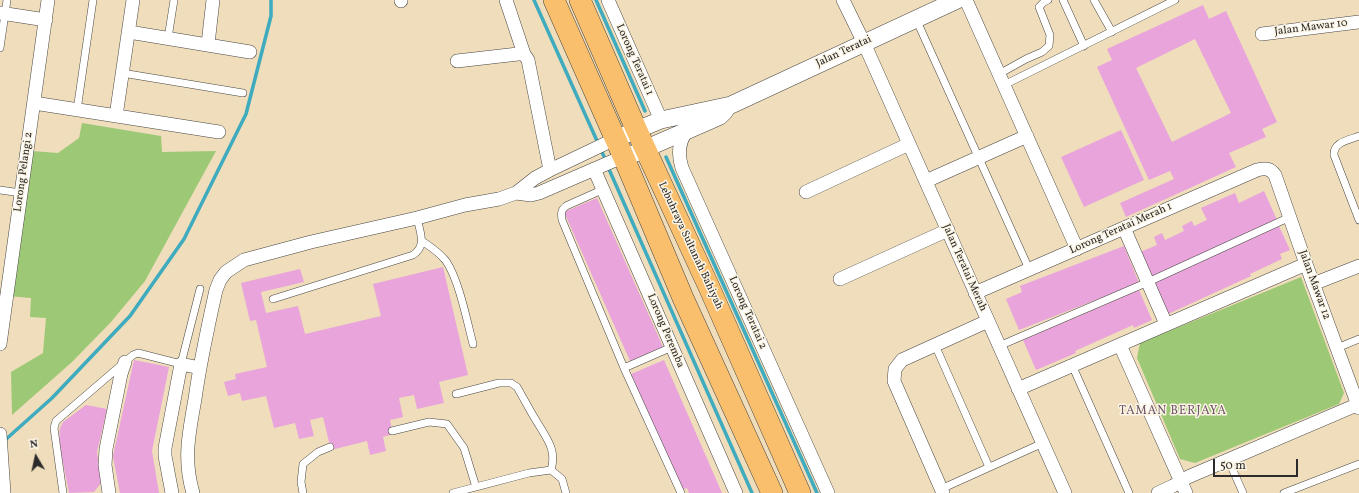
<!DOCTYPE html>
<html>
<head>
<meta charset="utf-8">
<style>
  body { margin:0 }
  #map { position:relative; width:1359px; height:493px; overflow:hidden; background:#efddbb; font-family:Vollkorn,serif }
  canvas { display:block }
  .north { position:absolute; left:16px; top:437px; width:40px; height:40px; -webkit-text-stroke:3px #fcf5e5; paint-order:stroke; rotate:351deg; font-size:11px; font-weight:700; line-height:16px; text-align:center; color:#2b2b2b }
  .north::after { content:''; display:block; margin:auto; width:14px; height:18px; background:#2b2b2b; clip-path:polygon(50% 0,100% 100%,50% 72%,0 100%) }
  .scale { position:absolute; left:1213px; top:459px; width:85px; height:18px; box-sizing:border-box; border:2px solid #2b2b2b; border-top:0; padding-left:5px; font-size:12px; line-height:14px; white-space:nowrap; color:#2b2b2b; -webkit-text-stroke:3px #fcf5e5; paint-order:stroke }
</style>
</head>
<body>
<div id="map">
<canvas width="1359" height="493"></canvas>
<div class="north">N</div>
<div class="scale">50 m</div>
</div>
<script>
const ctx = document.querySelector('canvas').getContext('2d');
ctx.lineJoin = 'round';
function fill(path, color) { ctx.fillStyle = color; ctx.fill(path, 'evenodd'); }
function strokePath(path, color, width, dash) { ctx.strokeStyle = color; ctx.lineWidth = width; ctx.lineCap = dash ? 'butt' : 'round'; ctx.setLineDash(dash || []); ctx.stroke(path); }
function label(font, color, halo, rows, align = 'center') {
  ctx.font = font + ' Vollkorn,serif'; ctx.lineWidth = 3; ctx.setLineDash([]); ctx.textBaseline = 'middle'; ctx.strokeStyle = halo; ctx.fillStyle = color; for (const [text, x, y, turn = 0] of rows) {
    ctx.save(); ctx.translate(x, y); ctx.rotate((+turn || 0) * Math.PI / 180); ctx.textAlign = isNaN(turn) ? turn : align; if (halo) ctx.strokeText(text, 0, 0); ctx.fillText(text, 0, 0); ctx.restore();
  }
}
const green = new Path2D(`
  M 82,123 L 161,136 L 162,152 L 216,151 L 145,281 L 111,322 L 72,362 L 12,415 L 11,372 L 43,353 L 46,318 L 30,317 L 31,298 L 8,296 L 32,151 L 58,153 L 79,138 Z
  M 1301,277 L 1344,393 L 1339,404 L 1195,463 L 1180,459 L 1137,358 L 1140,343 Z`);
const stream = new Path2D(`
  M 534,0 L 606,161
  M 596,0 L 645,111
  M 666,157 L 817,493
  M 608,167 L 752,493
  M 4,441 L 52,398 L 130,316 L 184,239 L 246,114 L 271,16 L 271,0`);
const building = new Path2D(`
  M 1203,5 L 1209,19 L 1226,11 L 1277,122 L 1262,129 L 1266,137 L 1229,153 L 1236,167 L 1126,217 L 1120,203 L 1174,179 L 1170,171 L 1149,180 L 1097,67 L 1112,60 L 1107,49 ZM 1195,39 L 1231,113 L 1172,142 L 1136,68 Z
  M 1121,130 L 1144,180 L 1084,207 L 1061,157 Z
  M 1264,191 L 1277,220 L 1149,279 L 1138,253 L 1157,245 L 1154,237 L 1162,233 L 1165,240 L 1184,231 L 1182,226 L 1192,221 L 1194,226 L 1207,220 L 1201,208 L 1235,193 L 1239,203 Z
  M 597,198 L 663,347 L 630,361 L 564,212 Z
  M 1279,226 L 1290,250 L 1280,254 L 1282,259 L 1250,274 L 1251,276 L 1166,315 L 1152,284 Z
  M 1124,246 L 1139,283 L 1019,330 L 1006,299 L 1022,292 L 1020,286 Z
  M 443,267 L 468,375 L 439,382 L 444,403 L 417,409 L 414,395 L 399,398 L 403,417 L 390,420 L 393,434 L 383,437 L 386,451 L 370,455 L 367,441 L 331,450 L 323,417 L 310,420 L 314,436 L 299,439 L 295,423 L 274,428 L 266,396 L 242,401 L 240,393 L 228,396 L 224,382 L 236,379 L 235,374 L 267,367 L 256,320 L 250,321 L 241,283 L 300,269 L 304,282 L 261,292 L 266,313 L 298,306 L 305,334 L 381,316 L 373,284 Z
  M 1139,290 L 1152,320 L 1134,328 L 1133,325 L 1075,351 L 1076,353 L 1036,370 L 1023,340 Z
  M 134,360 L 169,367 L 152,451 L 159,493 L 120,493 L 113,456 Z
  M 664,360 L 722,493 L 689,493 L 687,488 L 681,490 L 631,374 Z
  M 86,405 L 107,409 L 97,452 L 101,483 L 94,492 L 69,493 L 59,443 L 60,428 L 63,422 Z`);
const service = new Path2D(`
  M 1063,0 L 1084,46
  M 1094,0 L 1112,32
  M 916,19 L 1029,269
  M 168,38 L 174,0
  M 0,48 L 7,0
  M 122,73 L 243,93
  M 999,74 L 1026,59 L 1042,52 L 1049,46 L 1050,35 L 1039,7 L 1044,2 L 1048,0
  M 1004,85 L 1175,0
  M 77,110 L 93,0
  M 1359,136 C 1349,140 1333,142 1334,155 L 1359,220
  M 604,189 L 566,206 C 561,210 561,213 562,220 L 624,368 L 681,493
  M 0,190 L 21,193
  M 422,241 C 431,247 440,253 446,261 C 459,280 467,321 473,344
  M 273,299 L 413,255 C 427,246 420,232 417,218
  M 935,345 L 989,467
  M 999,346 L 1148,282 L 1290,217
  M 1337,348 L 1359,339
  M 1072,365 L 1129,493
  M 624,368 L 672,347
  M 456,394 L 499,383 L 511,383 L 517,387 C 524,399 530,411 537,422 C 547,439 557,450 551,470
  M 392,431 L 429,422 L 447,424 L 464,448 L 476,487
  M 1228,459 L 1243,493
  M 941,489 L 1043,443
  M 63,493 L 54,428 L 56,421 L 133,355 L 138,353 L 181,364 L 200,289
  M 303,493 L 301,482 L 303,464 L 318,452 L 330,447
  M 453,493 L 529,473 L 551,470 L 562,479 L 566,493
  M 1284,493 L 1359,464`);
const minor = new Path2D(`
  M 401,0 L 401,1
  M 506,0 L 524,54
  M 608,0 L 661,120
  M 843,0 L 864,43 L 1065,493
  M 966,0 L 1077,249
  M 0,13 L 46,20
  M 129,32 L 250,52
  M 1262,34 L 1359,22
  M 208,44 L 213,0
  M 457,61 L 518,54 L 524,54 L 528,60 L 550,170
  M 34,103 L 219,132
  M 116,116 L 133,0
  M 687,131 C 678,142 678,155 682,168 L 828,493
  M 594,169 L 736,493
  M 926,181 L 1027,136
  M 806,192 L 909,144
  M 516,193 L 531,195 L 539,193 L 613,161 L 624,158
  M 1124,228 L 1166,324
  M 840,279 L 948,230
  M 1313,284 L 1359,266
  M 975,293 L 1257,170 C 1265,168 1270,168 1275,175 L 1306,264 L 1359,408
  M 0,344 L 48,0
  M 1120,345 L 1186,493
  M 1018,389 L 1306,264
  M 0,434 L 4,493
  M 109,493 L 105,465 L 106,449 L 121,374 L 125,362
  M 172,493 L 165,456 L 165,448 L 181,364 L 200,368
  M 193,493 C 183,459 189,433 195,399 C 200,362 208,326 216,290 L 220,280 L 226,272 L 244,260 L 311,242 L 417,218 L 465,205 L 499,199 L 516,193 L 535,178 L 550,170 L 615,139
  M 943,493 L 894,381 L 895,369 L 902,360 L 988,321
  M 1158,493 L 1173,486 L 1188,477 L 1359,404`);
const tertiary = new Path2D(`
  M 615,139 L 661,120 L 731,105 L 957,0
  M 624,158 L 709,121 L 720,116 L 725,111`);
const primary = new Path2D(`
  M 554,0 L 624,158 L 683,298 L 772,493
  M 580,0 L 637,131 L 709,287 L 800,493`);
const streetNames = [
  ["Jalan Mawar 10",1311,28,-7],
  ["Jalan Teratai",844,52,-25],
  ["Lorong Teratai 1",634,60,66],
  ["Lorong Pelangi 2",24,172,-82],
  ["Lorong Teratai Merah 1",1121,229,-24],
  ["Lebuhraya Sultanah Bahiyah",690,246,65],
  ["Jalan Teratai Merah",964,268,66],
  ["Jalan Mawar 12",1314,285,70],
  ["Lorong Teratai 2",747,313,66],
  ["Lorong Peremba",665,331,67]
];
const neighbourhoodNames = [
  ["TAMAN BERJAYA",1173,412]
];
fill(green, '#9dc976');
strokePath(stream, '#3eabbe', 3.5);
fill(building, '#e8a4db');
strokePath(service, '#484641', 8);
strokePath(minor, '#484641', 14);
strokePath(tertiary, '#484641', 18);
strokePath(primary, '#484641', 22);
strokePath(service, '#fff', 7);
strokePath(minor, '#fff', 13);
strokePath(tertiary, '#fff', 17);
strokePath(primary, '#f9bf6d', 21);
label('11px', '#2b2b2b', '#fcf5e5', streetNames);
ctx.letterSpacing = '1px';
label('12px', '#6d5569', '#fcf5e5', neighbourhoodNames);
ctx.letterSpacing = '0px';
</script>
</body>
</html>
